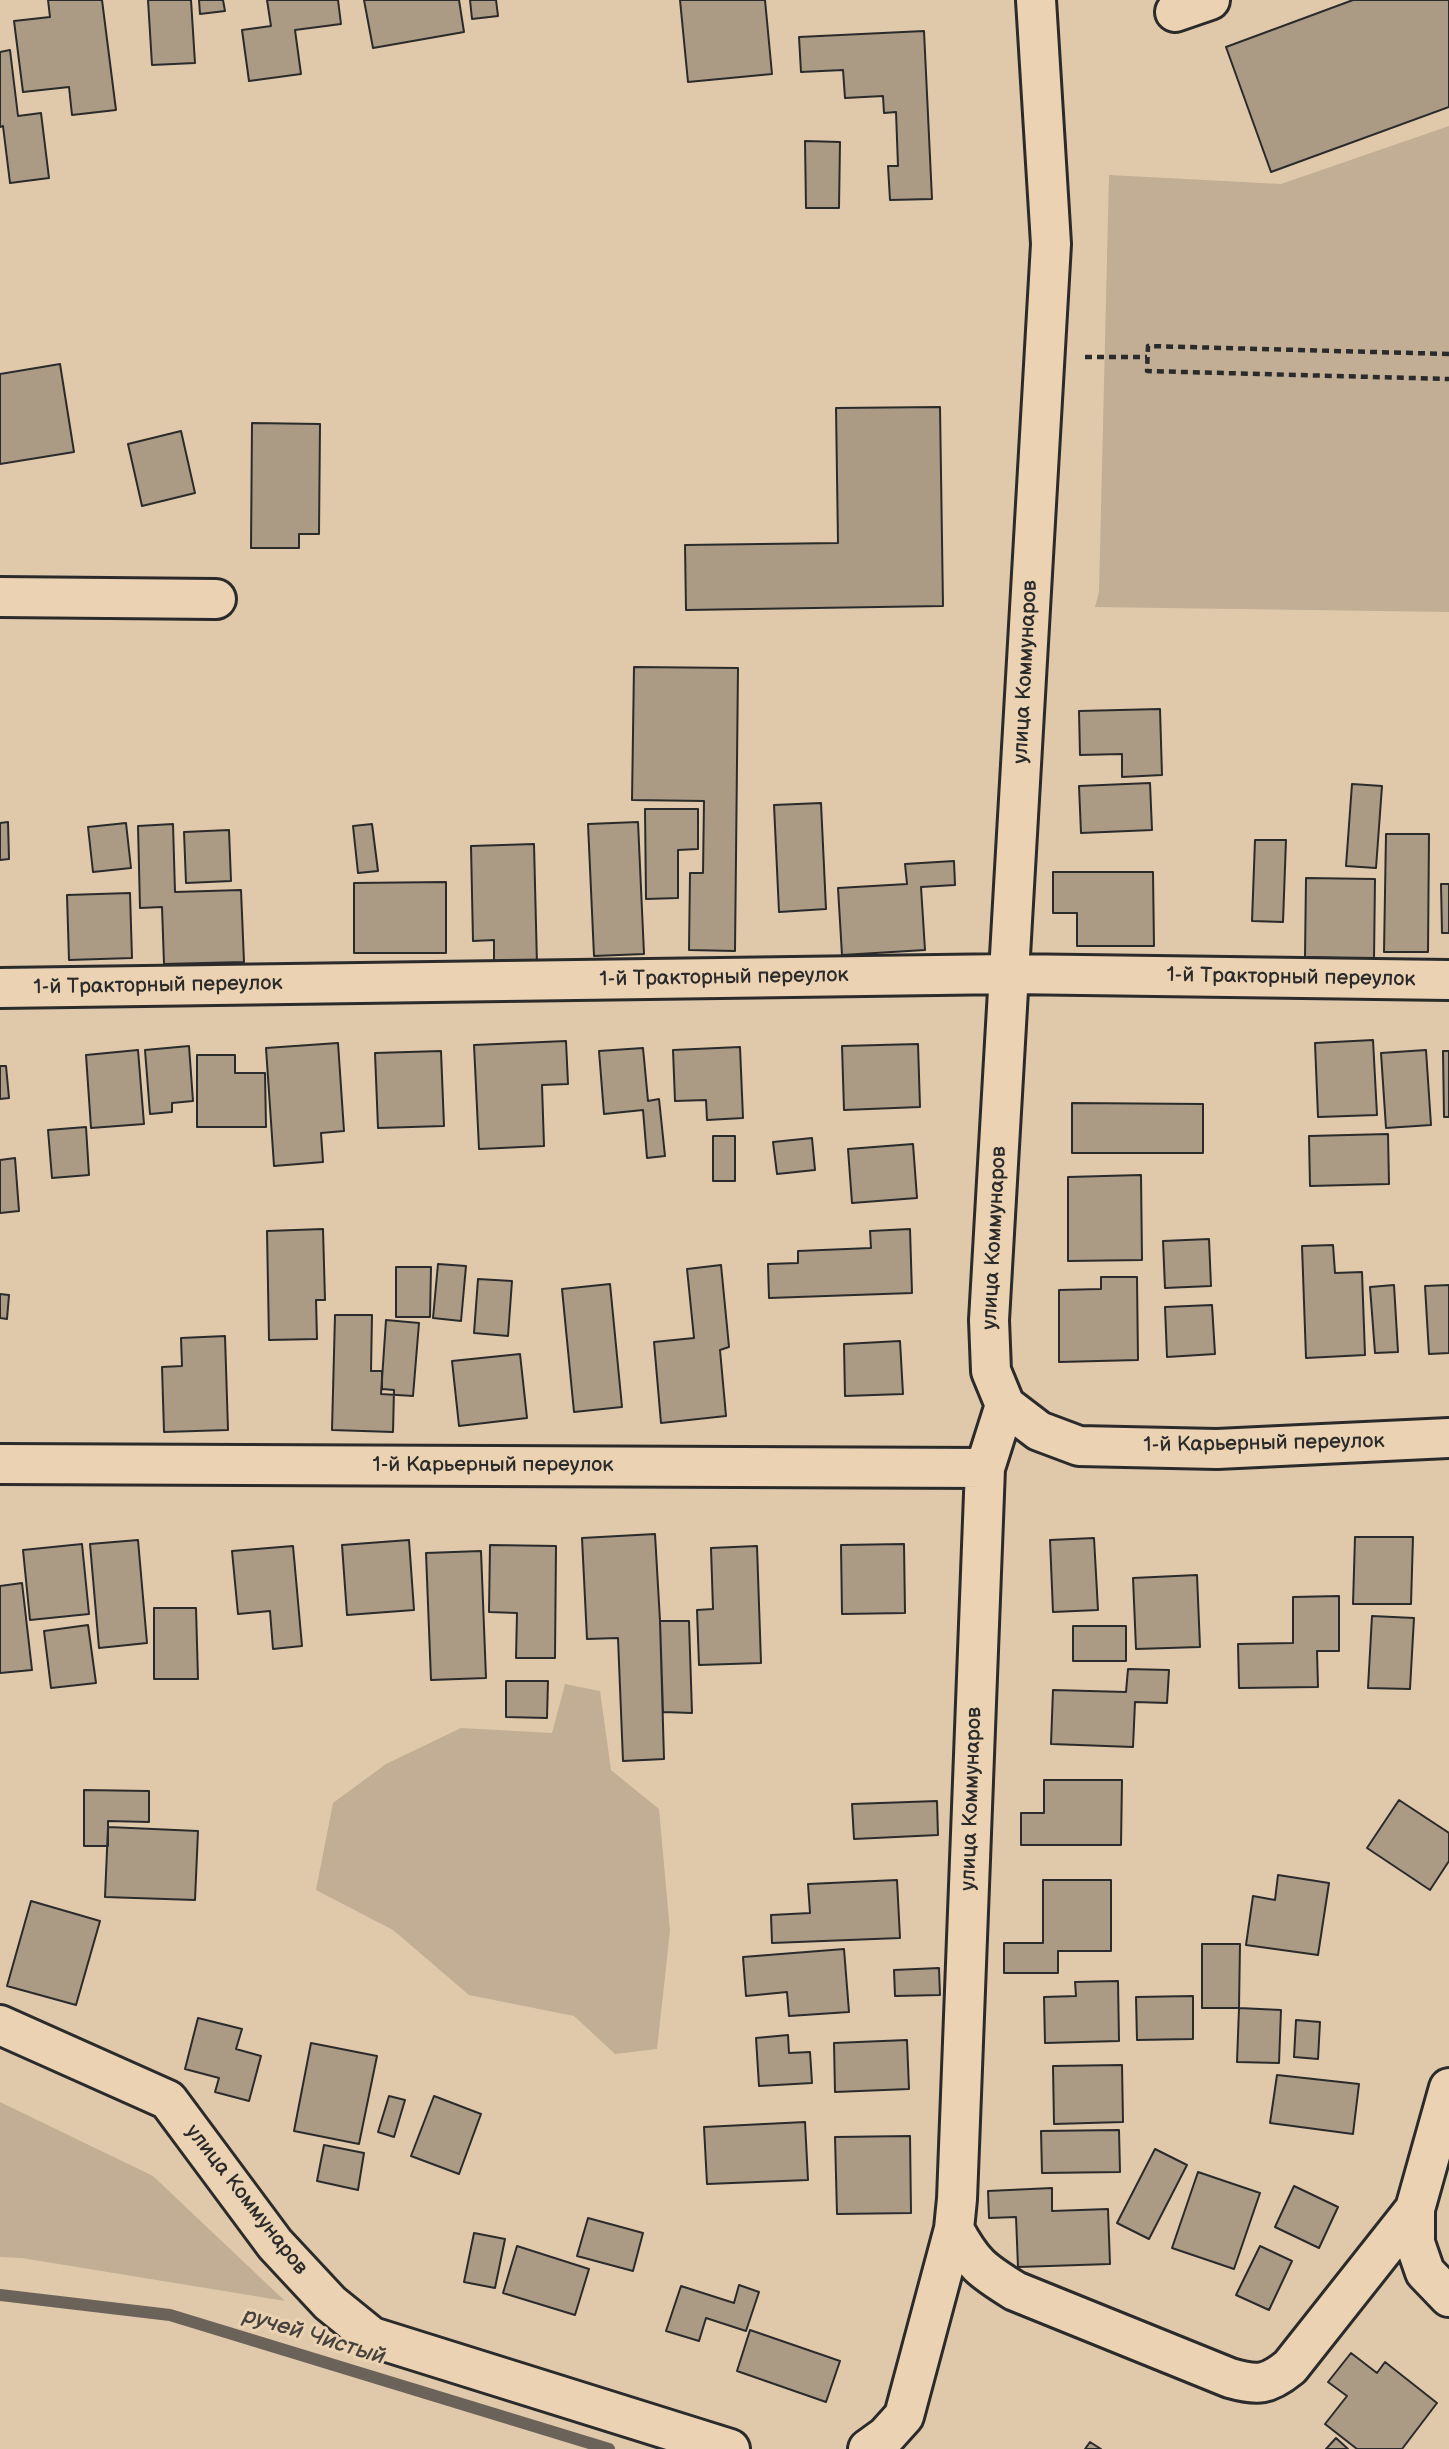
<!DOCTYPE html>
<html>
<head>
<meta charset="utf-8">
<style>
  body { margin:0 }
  canvas { display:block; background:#e0c8aa }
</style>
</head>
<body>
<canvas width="1449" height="2449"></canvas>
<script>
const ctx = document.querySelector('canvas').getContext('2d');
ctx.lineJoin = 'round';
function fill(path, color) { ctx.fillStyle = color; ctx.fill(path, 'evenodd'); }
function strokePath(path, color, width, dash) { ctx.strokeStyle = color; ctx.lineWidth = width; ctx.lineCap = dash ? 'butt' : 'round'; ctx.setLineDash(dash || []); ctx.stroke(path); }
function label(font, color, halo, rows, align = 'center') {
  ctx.font = font + ' "Balsamiq Sans",sans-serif'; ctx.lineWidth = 6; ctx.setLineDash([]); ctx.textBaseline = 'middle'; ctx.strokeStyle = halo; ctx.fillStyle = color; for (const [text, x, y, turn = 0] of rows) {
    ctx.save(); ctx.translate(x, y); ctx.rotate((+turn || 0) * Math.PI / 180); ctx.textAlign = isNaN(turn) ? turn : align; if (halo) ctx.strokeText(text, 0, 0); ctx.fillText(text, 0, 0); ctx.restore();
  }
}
const green = new Path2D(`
  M 1449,126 L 1449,612 L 1095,607 L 1099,592 L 1109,175 L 1281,184 Z
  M 565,1684 L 600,1691 L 611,1770 L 659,1809 L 670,1931 L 657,2049 L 615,2054 L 574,2016 L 469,1995 L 393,1930 L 316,1890 L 333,1803 L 386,1764 L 461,1728 L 552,1733 Z
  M 0,2102 L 153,2176 L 285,2301 L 22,2258 L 0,2257 Z`);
const stream = new Path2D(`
  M 0,2295 L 170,2315 L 609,2449`);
const building = new Path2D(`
  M 48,0 L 102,0 L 116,110 L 72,115 L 69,87 L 23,92 L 14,21 L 50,17 Z
  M 148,0 L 191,0 L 195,63 L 152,65 Z
  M 199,0 L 223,0 L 225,11 L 200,14 Z
  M 267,0 L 338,0 L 341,24 L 295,30 L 301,74 L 249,81 L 242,30 L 271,26 Z
  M 364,0 L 459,0 L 464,32 L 373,48 Z
  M 470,0 L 496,0 L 498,16 L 472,19 Z
  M 680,0 L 765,0 L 772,74 L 688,82 Z
  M 1353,0 L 1449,0 L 1449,107 L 1271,172 L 1226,47 Z
  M 924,31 L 932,199 L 890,200 L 888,166 L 898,166 L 896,112 L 884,113 L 883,96 L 845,98 L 843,70 L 801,72 L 799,37 Z
  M 10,50 L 18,116 L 41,113 L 49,178 L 10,183 L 3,126 L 0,127 L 0,52 Z
  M 805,141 L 840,142 L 839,208 L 806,208 Z
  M 60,364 L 74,452 L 0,464 L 0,374 Z
  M 940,407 L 943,606 L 686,610 L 685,545 L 838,543 L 836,408 Z
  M 252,423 L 320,424 L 319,534 L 299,534 L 299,548 L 251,548 Z
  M 181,431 L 195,493 L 142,506 L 128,444 Z
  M 634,667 L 738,668 L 735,951 L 689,950 L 690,873 L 703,873 L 704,801 L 632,800 Z
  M 1160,709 L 1162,775 L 1122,777 L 1122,754 L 1080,755 L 1079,711 Z
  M 1150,783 L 1152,830 L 1081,833 L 1079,786 Z
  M 1352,784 L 1382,786 L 1376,868 L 1346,866 Z
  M 821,803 L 826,909 L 779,912 L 774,805 Z
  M 645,809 L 698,809 L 698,849 L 678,850 L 678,898 L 646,899 Z
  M 8,822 L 9,859 L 0,860 L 0,823 Z
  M 638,822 L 644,954 L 594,956 L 588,824 Z
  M 126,823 L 131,868 L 93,872 L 88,827 Z
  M 173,824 L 175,892 L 241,890 L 244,962 L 164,964 L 162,907 L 140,908 L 138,826 Z
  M 372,824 L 378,871 L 358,873 L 353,826 Z
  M 229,830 L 231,881 L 186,883 L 184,832 Z
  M 1386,834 L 1429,834 L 1428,952 L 1384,952 Z
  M 1255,840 L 1286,840 L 1283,922 L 1252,921 Z
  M 534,844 L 537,965 L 494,965 L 494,940 L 473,941 L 471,846 Z
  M 954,861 L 955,885 L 921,887 L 925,950 L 842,955 L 838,888 L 907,884 L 905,864 Z
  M 1053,872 L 1153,872 L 1154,946 L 1077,946 L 1077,913 L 1053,913 Z
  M 1306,878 L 1375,879 L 1374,959 L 1305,957 Z
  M 446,882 L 446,953 L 354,953 L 354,883 Z
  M 1441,884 L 1449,884 L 1449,933 L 1442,933 Z
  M 130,893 L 132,958 L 69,960 L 67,895 Z
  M 1373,1040 L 1377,1115 L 1318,1117 L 1315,1043 Z
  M 566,1041 L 568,1084 L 542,1085 L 544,1146 L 479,1149 L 474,1045 Z
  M 338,1043 L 344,1131 L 321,1133 L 323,1162 L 274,1166 L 266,1048 Z
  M 918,1044 L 920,1107 L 844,1110 L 842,1046 Z
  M 189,1046 L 193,1101 L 172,1103 L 172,1112 L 150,1114 L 145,1050 Z
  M 740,1047 L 743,1118 L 707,1120 L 706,1100 L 675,1101 L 673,1050 Z
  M 643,1048 L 648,1101 L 659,1099 L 665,1156 L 647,1158 L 643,1110 L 604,1114 L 599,1051 Z
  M 138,1050 L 144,1124 L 91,1128 L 86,1055 Z
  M 1426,1050 L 1431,1125 L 1386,1128 L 1381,1053 Z
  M 441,1051 L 444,1126 L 378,1128 L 375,1053 Z
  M 1443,1051 L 1449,1051 L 1449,1117 L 1444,1117 Z
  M 197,1055 L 235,1055 L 235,1073 L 265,1073 L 266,1127 L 197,1127 Z
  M 0,1066 L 6,1066 L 9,1098 L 0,1099 Z
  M 1072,1103 L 1203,1104 L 1203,1153 L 1072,1153 Z
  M 86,1127 L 89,1175 L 52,1178 L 48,1130 Z
  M 1388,1134 L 1389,1184 L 1310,1186 L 1309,1136 Z
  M 713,1136 L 735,1136 L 735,1181 L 713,1181 Z
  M 812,1138 L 815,1170 L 777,1174 L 773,1142 Z
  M 913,1144 L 917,1198 L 852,1203 L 848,1149 Z
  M 15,1158 L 19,1211 L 0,1213 L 0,1160 Z
  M 1141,1175 L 1142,1260 L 1068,1261 L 1068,1177 Z
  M 323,1229 L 325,1300 L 316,1300 L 317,1339 L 269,1340 L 267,1231 Z
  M 910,1229 L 912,1293 L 769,1298 L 768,1264 L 798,1263 L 798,1251 L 871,1248 L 870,1231 Z
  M 1209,1239 L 1211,1286 L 1165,1288 L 1163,1241 Z
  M 1333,1245 L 1335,1273 L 1362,1272 L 1365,1355 L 1306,1358 L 1302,1246 Z
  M 438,1264 L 466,1266 L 461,1321 L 433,1318 Z
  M 721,1265 L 729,1347 L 720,1350 L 726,1416 L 661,1423 L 654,1342 L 694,1338 L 687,1269 Z
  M 396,1267 L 431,1267 L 430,1317 L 396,1317 Z
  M 1101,1277 L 1137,1277 L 1138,1360 L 1059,1362 L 1059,1290 L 1101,1289 Z
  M 478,1279 L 512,1281 L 508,1336 L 474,1333 Z
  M 610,1284 L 622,1407 L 574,1412 L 562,1289 Z
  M 1394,1285 L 1398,1352 L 1375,1353 L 1370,1287 Z
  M 1449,1285 L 1449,1353 L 1429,1354 L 1425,1286 Z
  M 0,1294 L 9,1295 L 7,1319 L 0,1318 Z
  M 1212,1305 L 1215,1354 L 1167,1357 L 1165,1307 Z
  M 335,1315 L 372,1315 L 371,1371 L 382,1371 L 382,1389 L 394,1390 L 393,1432 L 332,1430 Z
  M 386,1320 L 419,1323 L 413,1396 L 381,1394 Z
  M 225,1336 L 228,1430 L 164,1432 L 162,1367 L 182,1366 L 181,1338 Z
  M 900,1341 L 903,1394 L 845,1396 L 844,1344 Z
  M 520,1354 L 527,1418 L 459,1426 L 452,1361 Z
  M 655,1534 L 660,1621 L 664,1759 L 623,1761 L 618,1638 L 587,1639 L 582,1538 Z
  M 1355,1537 L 1413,1537 L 1411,1604 L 1353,1604 Z
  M 1094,1538 L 1098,1610 L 1053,1612 L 1050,1540 Z
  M 138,1540 L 147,1643 L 99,1648 L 90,1544 Z
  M 409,1540 L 414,1610 L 347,1615 L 342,1545 Z
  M 82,1544 L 89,1614 L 30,1620 L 23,1550 Z
  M 904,1544 L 905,1613 L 842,1614 L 841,1545 Z
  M 490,1545 L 556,1546 L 555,1658 L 516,1658 L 517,1613 L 489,1612 Z
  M 293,1546 L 302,1646 L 273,1649 L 270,1611 L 238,1614 L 232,1551 Z
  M 757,1546 L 761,1663 L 699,1665 L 697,1610 L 713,1609 L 711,1548 Z
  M 481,1551 L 486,1678 L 431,1680 L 426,1553 Z
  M 1197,1575 L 1200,1647 L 1136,1649 L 1133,1578 Z
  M 22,1583 L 32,1670 L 0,1673 L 0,1586 Z
  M 1339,1596 L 1339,1651 L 1317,1651 L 1318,1687 L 1239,1688 L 1238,1644 L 1293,1643 L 1293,1597 Z
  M 154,1608 L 196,1608 L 198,1679 L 154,1679 Z
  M 1372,1616 L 1414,1618 L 1410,1689 L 1368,1688 Z
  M 660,1621 L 689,1621 L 692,1713 L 663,1712 Z
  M 88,1625 L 96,1683 L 51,1688 L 44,1631 Z
  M 1073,1626 L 1126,1626 L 1126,1661 L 1073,1661 Z
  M 1128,1669 L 1169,1670 L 1167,1703 L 1135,1702 L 1133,1747 L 1051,1744 L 1053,1690 L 1126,1692 Z
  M 506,1681 L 548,1681 L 547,1718 L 506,1717 Z
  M 1044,1780 L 1122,1780 L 1121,1845 L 1021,1845 L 1021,1813 L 1044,1813 Z
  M 84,1790 L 149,1791 L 149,1822 L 108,1821 L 108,1846 L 84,1846 Z
  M 1399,1800 L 1449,1833 L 1449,1861 L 1430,1890 L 1367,1848 Z
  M 937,1801 L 938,1835 L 854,1839 L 852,1804 Z
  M 108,1827 L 198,1831 L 195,1900 L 105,1897 Z
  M 1278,1875 L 1329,1883 L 1318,1955 L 1246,1945 L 1253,1896 L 1275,1900 Z
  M 897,1880 L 900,1938 L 772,1943 L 771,1915 L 810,1913 L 808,1884 Z
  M 1043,1880 L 1111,1880 L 1111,1951 L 1058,1951 L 1058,1973 L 1004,1973 L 1004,1943 L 1043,1943 Z
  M 31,1901 L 100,1921 L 76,2005 L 7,1986 Z
  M 1202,1944 L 1240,1944 L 1239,2008 L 1202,2008 Z
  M 844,1949 L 849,2012 L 789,2016 L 787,1992 L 746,1996 L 743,1957 Z
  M 939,1968 L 940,1995 L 895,1996 L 894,1970 Z
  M 1118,1981 L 1119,2041 L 1045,2043 L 1044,1997 L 1076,1996 L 1075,1982 Z
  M 1193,1996 L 1193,2039 L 1137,2040 L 1136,1997 Z
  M 1239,2008 L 1281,2010 L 1279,2063 L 1237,2062 Z
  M 198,2018 L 242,2029 L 236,2049 L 261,2056 L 249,2101 L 215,2092 L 219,2078 L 185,2069 Z
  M 1296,2020 L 1320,2022 L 1318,2059 L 1294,2057 Z
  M 788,2035 L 789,2053 L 810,2052 L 812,2083 L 759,2086 L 756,2038 Z
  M 907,2040 L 909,2089 L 835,2092 L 834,2043 Z
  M 311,2043 L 377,2056 L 359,2144 L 294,2131 Z
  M 1122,2065 L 1123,2122 L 1054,2124 L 1053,2066 Z
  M 1277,2075 L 1359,2084 L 1353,2134 L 1270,2123 Z
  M 389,2096 L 405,2100 L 394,2137 L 378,2132 Z
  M 434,2096 L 481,2114 L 459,2174 L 411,2156 Z
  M 805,2122 L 808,2180 L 707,2184 L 704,2127 Z
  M 1119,2130 L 1120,2172 L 1042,2173 L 1041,2131 Z
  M 910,2136 L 911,2213 L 837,2214 L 835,2137 Z
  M 324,2145 L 364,2153 L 358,2190 L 317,2181 Z
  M 1155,2149 L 1187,2165 L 1149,2239 L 1117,2223 Z
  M 1198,2172 L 1260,2193 L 1234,2269 L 1172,2248 Z
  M 1294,2186 L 1338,2207 L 1319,2248 L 1275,2227 Z
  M 1052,2188 L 1052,2211 L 1108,2209 L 1110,2264 L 1018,2267 L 1016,2217 L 989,2218 L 988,2191 Z
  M 588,2218 L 643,2233 L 633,2271 L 577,2256 Z
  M 474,2233 L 505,2239 L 495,2288 L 464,2282 Z
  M 517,2246 L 589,2269 L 575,2315 L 503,2293 Z
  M 1260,2246 L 1292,2261 L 1269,2310 L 1236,2295 Z
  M 739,2285 L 759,2292 L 746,2331 L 706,2318 L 699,2341 L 666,2331 L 681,2286 L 734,2303 Z
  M 750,2330 L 840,2361 L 826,2402 L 737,2371 Z
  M 1351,2353 L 1377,2373 L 1385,2362 L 1437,2403 L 1402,2449 L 1357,2449 L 1325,2424 L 1347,2396 L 1328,2382 Z
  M 1336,2438 L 1348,2449 L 1326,2449 Z
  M 1090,2442 L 1101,2449 L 1085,2449 Z`);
const path = new Path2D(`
  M 1449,354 L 1148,346 L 1147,371 L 1449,379
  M 1085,357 L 1147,357`);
const minor = new Path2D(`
  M 1175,12 L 1210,0
  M 0,597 L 216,599
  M 0,988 L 1009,974 L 1449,980
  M 1005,1405 L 1039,1431 L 1079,1446 L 1217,1449 L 1449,1438
  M 0,1464 L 985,1468
  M 0,2025 L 168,2100 L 275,2244 L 330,2303 L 372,2337 L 730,2449
  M 1449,2088 L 1415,2209 L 1415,2243 L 1425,2272 L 1449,2297
  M 954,2229 C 973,2264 981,2270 1015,2291 L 1230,2378 C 1258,2386 1268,2385 1290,2367 L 1415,2209
  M 868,2449 L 886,2436 L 904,2416 L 954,2229 L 957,2199 L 985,1468 L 1005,1405 L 991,1371 L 989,1320 L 1051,244 L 1036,0`);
const streetNames = [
  ["улица Коммунаров",1026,672,-87],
  ["1-й Тракторный переулок",724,978,-1],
  ["1-й Тракторный переулок",1291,978,1],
  ["1-й Тракторный переулок",158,986,-1],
  ["улица Коммунаров",995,1238,-87],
  ["1-й Карьерный переулок",1264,1444,-1],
  ["1-й Карьерный переулок",493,1466],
  ["улица Коммунаров",972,1799,-88],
  ["улица Коммунаров",246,2200,52]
];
const waterNames = [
  ["ручей Чистый",314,2337,17]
];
fill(green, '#c1ae95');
strokePath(stream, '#6b6359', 12);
fill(building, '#ab9a84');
strokePath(building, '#2b2b2b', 2);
strokePath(minor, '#2b2b2b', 44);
strokePath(path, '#2b2b2b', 4.5, [7, 5]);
strokePath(minor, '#ebd2b2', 38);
label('21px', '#2b2b2b', '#ebd2b2', streetNames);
label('italic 23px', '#46423e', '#ebd2b2', waterNames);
</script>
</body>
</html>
